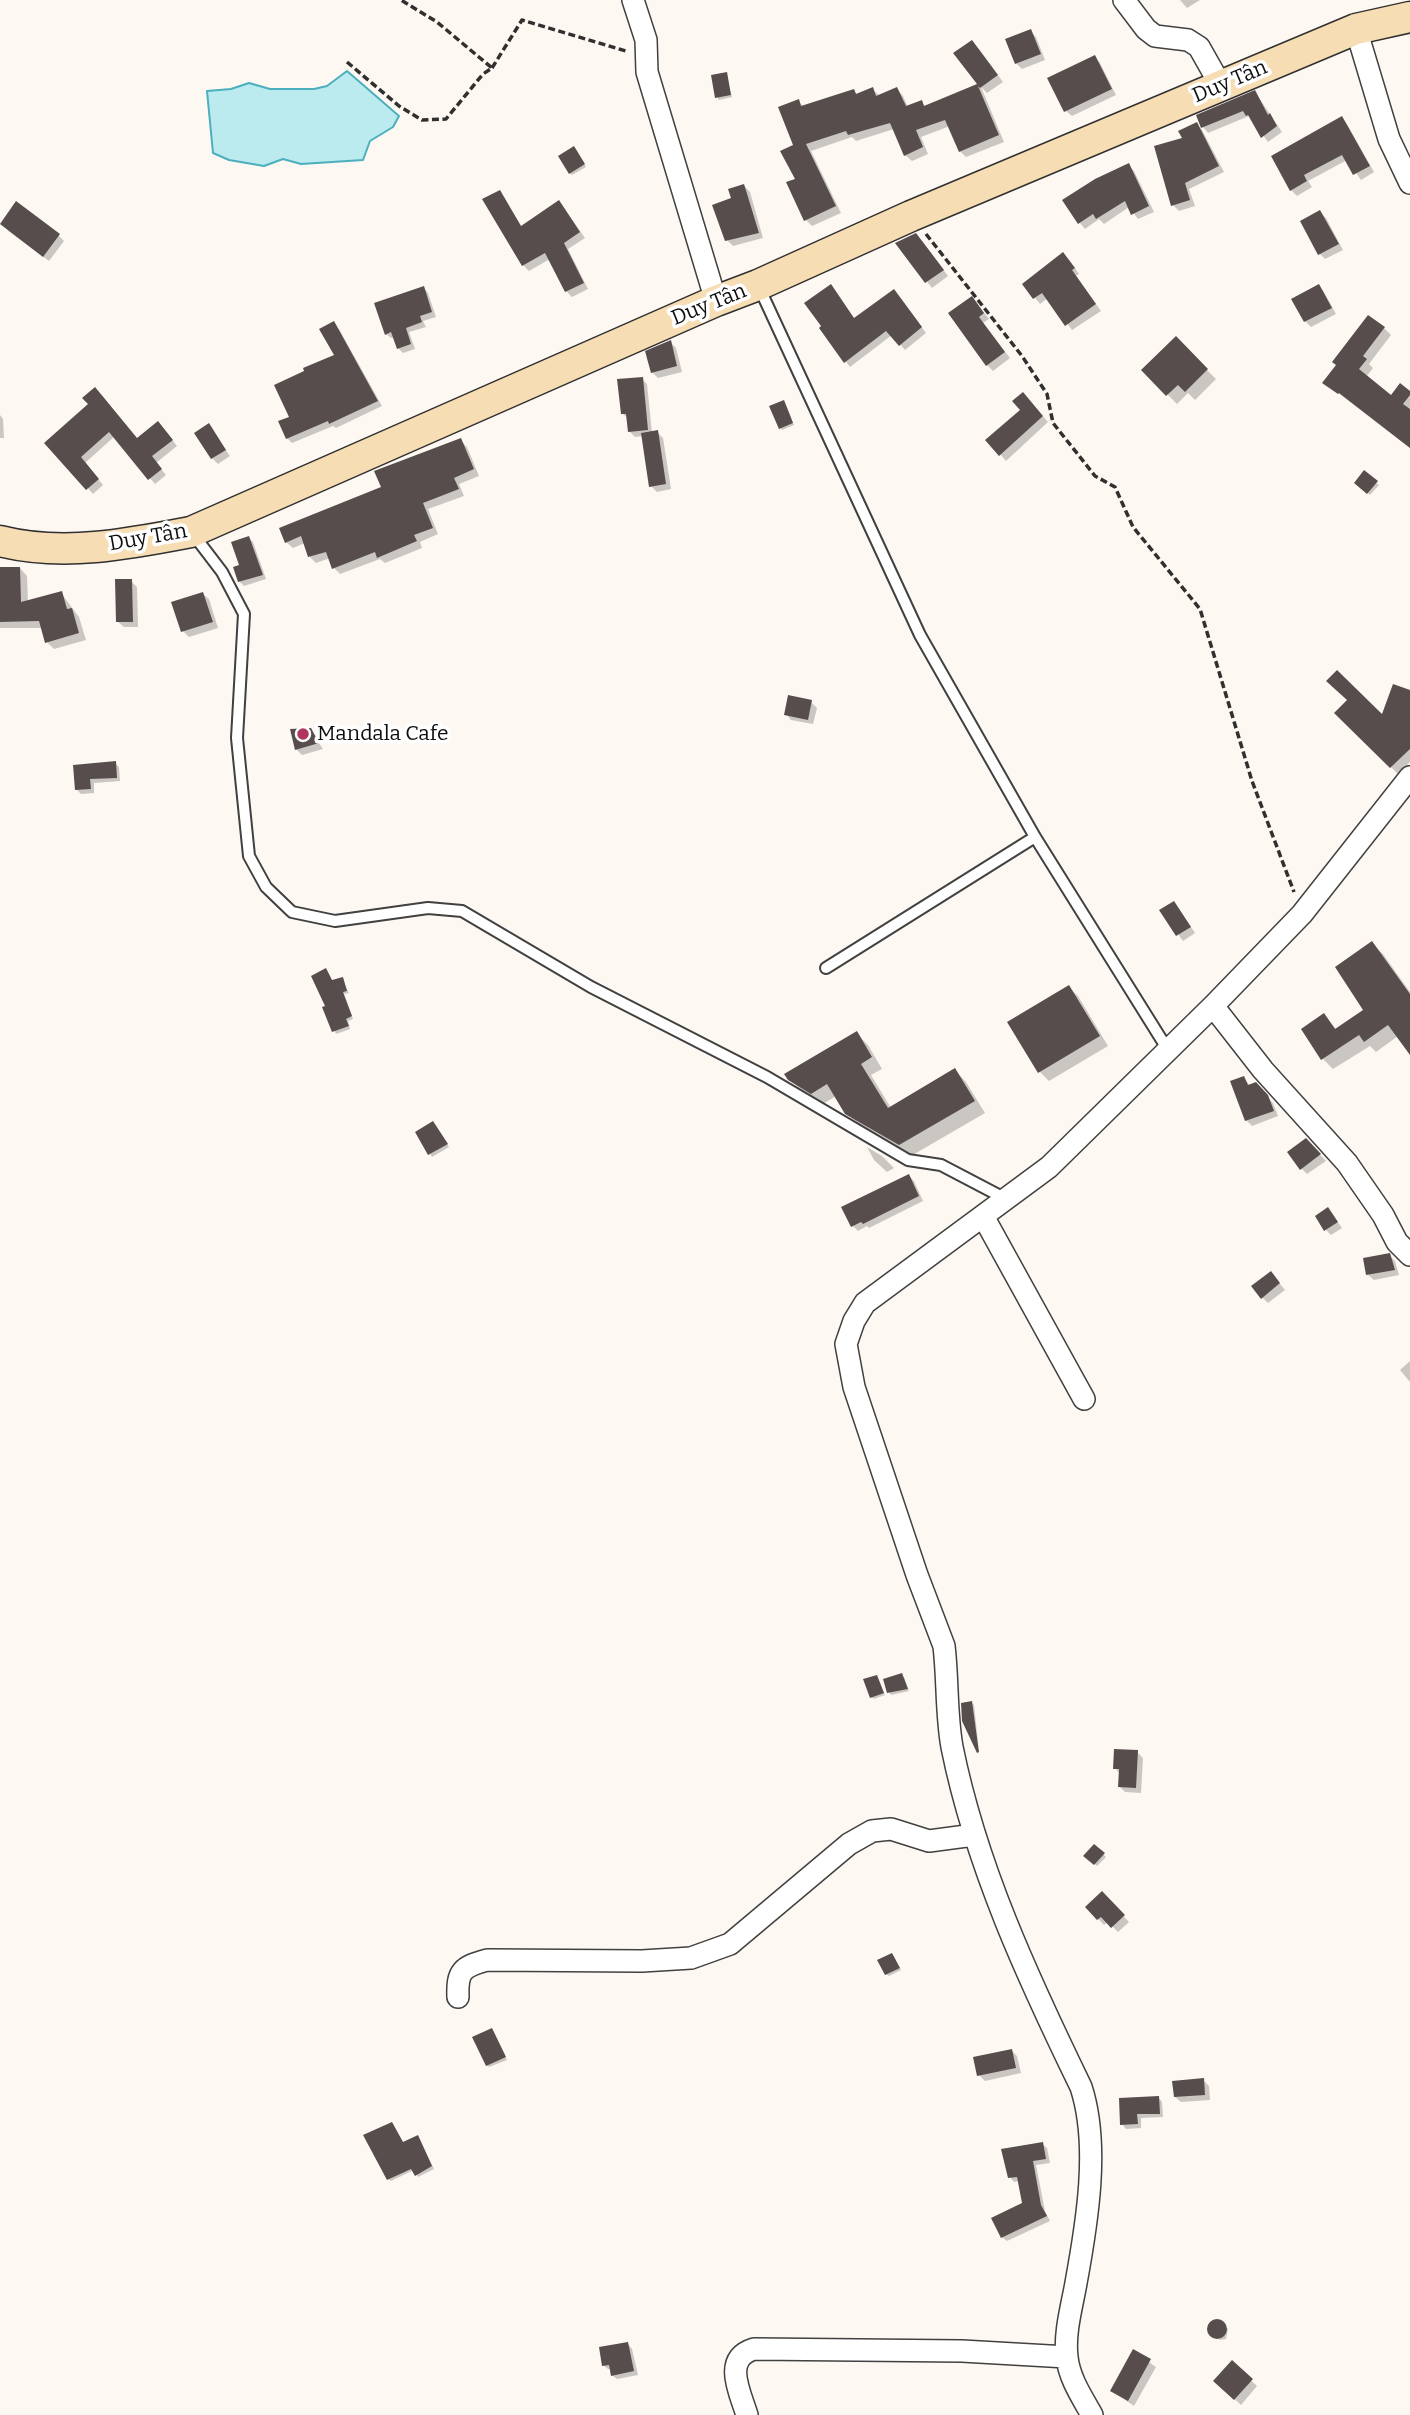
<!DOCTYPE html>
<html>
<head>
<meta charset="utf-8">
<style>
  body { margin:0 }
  canvas { display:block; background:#fdf8f1 }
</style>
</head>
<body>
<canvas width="1410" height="2415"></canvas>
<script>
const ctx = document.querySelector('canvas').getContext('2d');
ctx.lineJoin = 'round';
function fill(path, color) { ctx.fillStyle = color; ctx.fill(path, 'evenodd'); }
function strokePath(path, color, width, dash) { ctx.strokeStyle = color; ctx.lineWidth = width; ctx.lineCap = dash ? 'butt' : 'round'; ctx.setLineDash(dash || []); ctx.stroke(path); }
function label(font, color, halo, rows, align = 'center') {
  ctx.font = font + ' Bitter,serif'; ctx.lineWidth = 7; ctx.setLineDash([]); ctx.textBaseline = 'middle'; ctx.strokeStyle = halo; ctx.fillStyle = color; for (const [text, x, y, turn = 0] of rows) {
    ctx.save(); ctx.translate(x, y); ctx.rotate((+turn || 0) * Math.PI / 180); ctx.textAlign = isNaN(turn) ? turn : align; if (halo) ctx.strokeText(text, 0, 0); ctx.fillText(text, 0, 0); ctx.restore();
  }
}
const water = new Path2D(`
  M 347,71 L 399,116 L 393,127 L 370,141 L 363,160 L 301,164 L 283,159 L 264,166 L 229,160 L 213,153 L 207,91 L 231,89 L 249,83 L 270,89 L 314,89 L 327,86 Z`);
const shadow = new Path2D(`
  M 1180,0 L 1200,0 L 1187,8 Z
  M 1030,31 L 1036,37 L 1045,60 L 1022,69 L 1016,63 Z
  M 978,48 L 1003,82 L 987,93 L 981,87 L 1004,142 L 966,157 L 960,151 L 950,126 L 921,137 L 928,154 L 912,161 L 905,155 L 894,129 L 856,141 L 852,137 L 811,151 L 841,213 L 812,226 L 806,220 L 797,179 L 795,145 L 798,101 L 804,107 L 854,91 L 858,95 L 873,90 L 880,96 L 897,89 L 903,96 L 908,107 L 921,102 L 926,107 L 980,85 Z
  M 1095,57 L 1100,63 L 1116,95 L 1072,116 L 1066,111 Z
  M 726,74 L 732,97 L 719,100 L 717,97 Z
  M 1255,92 L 1282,132 L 1268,142 L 1249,116 L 1208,133 L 1203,127 Z
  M 1341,118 L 1347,124 L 1374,172 L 1361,180 L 1347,160 L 1308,181 L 1312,187 L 1297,196 L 1291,190 Z
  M 1196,124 L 1202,130 L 1224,172 L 1189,189 L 1195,206 L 1179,211 L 1173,205 L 1184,139 Z
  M 576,150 L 586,167 L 572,175 L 570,173 Z
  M 1129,166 L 1134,171 L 1154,212 L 1138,219 L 1129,207 L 1104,224 L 1099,219 L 1085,229 L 1080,223 Z
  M 744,186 L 750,192 L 763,238 L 733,246 L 727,240 L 733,199 Z
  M 499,192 L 522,227 L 559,202 L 564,208 L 585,238 L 568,249 L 588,289 L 572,297 L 566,291 L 550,259 L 529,271 L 523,265 Z
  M 1320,212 L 1326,218 L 1343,250 L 1325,259 L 1320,254 Z
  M 7,230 L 58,235 L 64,241 L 49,261 Z
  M 922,241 L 948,276 L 932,288 L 897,243 Z
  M 1069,260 L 1079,274 L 1076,276 L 1101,311 L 1072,330 L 1048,298 L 1040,304 L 1035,298 Z
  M 1319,286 L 1324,292 L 1336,314 L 1311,327 L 1305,321 Z
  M 424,288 L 428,293 L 436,317 L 423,321 L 426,327 L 409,332 L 415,349 L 403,353 L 398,348 L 395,337 L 391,338 L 386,334 Z
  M 899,296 L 926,333 L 905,350 L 892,335 L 850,367 L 821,328 L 855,320 Z
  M 972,298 L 989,319 L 983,323 L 1010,358 L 993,371 L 987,365 Z
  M 334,324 L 339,329 L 382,406 L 336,428 L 333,426 L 292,443 L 287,438 L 292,417 L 336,356 Z
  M 1384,328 L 1391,335 L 1369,364 L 1373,368 L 1366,377 L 1391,397 L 1410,393 L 1410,448 L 1324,382 Z
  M 1176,339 L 1216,379 L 1195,400 L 1188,393 L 1177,404 L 1143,370 Z
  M 670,342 L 676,348 L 682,372 L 658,378 L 652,372 Z
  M 642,379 L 647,384 L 652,433 L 657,432 L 663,438 L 671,489 L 657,492 L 651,486 L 643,436 L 635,437 L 630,432 L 629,419 L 623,414 Z
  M 101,394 L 138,440 L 163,428 L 177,446 L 156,463 L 166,475 L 155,484 L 115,436 L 85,463 L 103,485 L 93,494 L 47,443 Z
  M 1029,400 L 1048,422 L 1006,461 L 988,440 L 1022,411 Z
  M 786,405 L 794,425 L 782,430 L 780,428 Z
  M 0,415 L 3,419 L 4,438 L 0,438 Z
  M 209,426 L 230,456 L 218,464 L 212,458 Z
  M 460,440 L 467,447 L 479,476 L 459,484 L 464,496 L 428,509 L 438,534 L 420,542 L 422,548 L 385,563 L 380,559 L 340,574 L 334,568 L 330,558 L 316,563 L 309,556 L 305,543 L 293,548 L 286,542 L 383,488 Z
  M 1364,473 L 1379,485 L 1370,495 L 1356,483 Z
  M 249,538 L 253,542 L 266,579 L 244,586 L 239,581 L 241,567 Z
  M 20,568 L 27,576 L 28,602 L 61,593 L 79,617 L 86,640 L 54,649 L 47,642 L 43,628 L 0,628 L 0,569 Z
  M 131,581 L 137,587 L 138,627 L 124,627 L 118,622 Z
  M 203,594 L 209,599 L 218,628 L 189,637 L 183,631 Z
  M 1410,692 L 1410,762 L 1398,774 L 1336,713 L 1382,717 Z
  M 811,702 L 817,708 L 813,724 L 791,720 L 786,714 Z
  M 310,730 L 323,749 L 302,755 L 296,749 Z
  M 115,763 L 119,767 L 120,781 L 94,783 L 94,793 L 81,794 L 77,790 L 75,766 Z
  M 1179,909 L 1195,933 L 1183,941 L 1161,911 Z
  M 1372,944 L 1383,954 L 1410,992 L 1410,1052 L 1398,1036 L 1376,1052 L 1370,1046 L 1333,1069 L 1323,1059 L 1324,1015 L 1337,1030 L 1366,1010 Z
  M 342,979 L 349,993 L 344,994 L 353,1019 L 348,1021 L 350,1029 L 336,1034 L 324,1008 L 327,1007 L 333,982 Z
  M 1068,987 L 1078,996 L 1108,1046 L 1049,1081 L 1040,1072 Z
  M 856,1033 L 868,1045 L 882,1069 L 871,1075 L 891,1108 L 955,1070 L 966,1082 L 985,1113 L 911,1156 L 859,1125 L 846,1113 L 836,1096 L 823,1104 L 802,1091 L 790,1079 Z
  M 1244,1078 L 1250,1086 L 1255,1084 L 1273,1103 L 1278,1116 L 1252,1126 L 1246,1120 Z
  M 436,1126 L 449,1147 L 432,1157 L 417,1133 Z
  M 1306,1140 L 1326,1161 L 1307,1174 L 1301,1168 Z
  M 867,1147 L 882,1156 L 894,1168 L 887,1172 L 874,1160 Z
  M 909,1176 L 914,1181 L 923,1201 L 869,1228 L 867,1226 L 858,1231 L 853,1226 Z
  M 1328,1209 L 1342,1228 L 1331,1235 L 1326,1230 Z
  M 1389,1255 L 1395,1261 L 1399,1275 L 1374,1280 L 1368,1275 Z
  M 1276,1279 L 1285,1290 L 1268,1303 L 1262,1297 Z
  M 1410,1361 L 1410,1382 L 1400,1370 Z
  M 877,1677 L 885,1695 L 874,1699 L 871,1697 Z
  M 904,1677 L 909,1691 L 891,1695 L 889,1692 Z
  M 972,1703 L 974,1705 L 979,1751 Z
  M 1137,1752 L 1143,1758 L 1141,1793 L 1125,1792 L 1119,1786 L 1120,1774 L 1115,1768 Z
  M 1094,1846 L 1106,1857 L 1097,1866 L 1086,1856 Z
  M 1102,1893 L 1129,1922 L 1118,1932 L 1108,1922 L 1104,1925 L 1087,1907 Z
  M 894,1957 L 901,1970 L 889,1976 L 886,1974 Z
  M 492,2030 L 507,2060 L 489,2067 L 487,2065 Z
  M 1012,2051 L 1017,2056 L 1021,2073 L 985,2081 L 979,2075 Z
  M 1203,2080 L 1209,2086 L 1210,2100 L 1181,2102 L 1175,2097 Z
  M 1158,2097 L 1162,2102 L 1163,2117 L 1141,2118 L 1141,2128 L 1126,2129 L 1122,2124 Z
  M 420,2140 L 434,2169 L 418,2177 L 414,2170 L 391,2181 L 389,2179 L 403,2144 Z
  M 1042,2144 L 1047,2148 L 1050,2163 L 1036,2165 L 1045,2211 L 1050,2221 L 1007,2241 L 1002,2237 L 1024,2204 L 1019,2181 L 1014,2182 L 1010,2177 Z
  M 1215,2321 L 1219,2321 L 1228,2329 L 1226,2339 L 1220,2340 L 1210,2331 L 1209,2327 Z
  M 628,2344 L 632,2349 L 638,2375 L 617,2379 L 612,2375 L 611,2369 L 608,2369 L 603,2365 Z
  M 1134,2352 L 1156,2367 L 1134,2406 L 1112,2391 Z
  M 1232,2363 L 1257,2386 L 1241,2405 L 1215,2381 Z`);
const building = new Path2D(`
  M 1031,29 L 1041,54 L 1015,64 L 1005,39 Z
  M 972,40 L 998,75 L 980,88 L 978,86 L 999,135 L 959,152 L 945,120 L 916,130 L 923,147 L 904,156 L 890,123 L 848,135 L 846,131 L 806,144 L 836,206 L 804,221 L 786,182 L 795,179 L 780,151 L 793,145 L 778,107 L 799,99 L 801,106 L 854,89 L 856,94 L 873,87 L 876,96 L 897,87 L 906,106 L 922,100 L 924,106 L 977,84 L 953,53 Z
  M 1095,55 L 1112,89 L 1064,112 L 1047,78 Z
  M 727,72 L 731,95 L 715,98 L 711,75 Z
  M 1255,90 L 1268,115 L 1270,113 L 1277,126 L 1261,138 L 1248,115 L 1246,116 L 1243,111 L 1201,128 L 1196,115 Z
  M 1342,116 L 1370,166 L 1353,175 L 1342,155 L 1304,175 L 1307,181 L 1290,191 L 1271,156 Z
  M 1197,122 L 1219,166 L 1185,183 L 1190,200 L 1171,206 L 1154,146 L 1182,138 L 1178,131 Z
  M 574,146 L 585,164 L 569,174 L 558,156 Z
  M 1129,163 L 1149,206 L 1131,215 L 1125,201 L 1096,219 L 1093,214 L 1078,224 L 1062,200 L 1095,179 Z
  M 744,184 L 759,233 L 725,241 L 712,205 L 731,198 L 728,189 Z
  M 500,190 L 521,226 L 559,200 L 580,232 L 564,243 L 584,283 L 565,292 L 545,253 L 522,266 L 482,199 Z
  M 16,201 L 60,234 L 43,257 L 0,224 Z
  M 1320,210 L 1339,244 L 1318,255 L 1300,221 Z
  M 916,233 L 944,270 L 925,283 L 895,243 Z
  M 1063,252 L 1075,268 L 1072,270 L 1096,304 L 1065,326 L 1042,293 L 1033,299 L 1022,284 Z
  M 831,284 L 854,318 L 894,289 L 922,327 L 899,346 L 886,331 L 844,363 L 819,328 L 821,326 L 804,303 Z
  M 1319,284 L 1332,308 L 1304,322 L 1291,299 Z
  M 424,286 L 432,312 L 420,316 L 422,322 L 406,328 L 411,344 L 397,349 L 391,332 L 385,335 L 374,303 Z
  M 972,296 L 984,313 L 979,317 L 1005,352 L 986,366 L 948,313 Z
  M 1368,315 L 1385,327 L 1363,356 L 1367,359 L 1359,369 L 1391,395 L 1400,383 L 1410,391 L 1410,395 L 1403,404 L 1410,409 L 1410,448 L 1339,393 L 1338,394 L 1322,383 L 1336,365 L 1332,362 Z
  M 334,321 L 378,401 L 329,424 L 328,421 L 286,439 L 278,421 L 289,417 L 274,385 L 304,371 L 303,368 L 334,355 L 319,329 Z
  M 1176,336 L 1208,369 L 1185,392 L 1178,385 L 1166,396 L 1141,370 Z
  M 671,340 L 677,366 L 651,373 L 645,351 Z
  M 643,377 L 648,430 L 628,432 L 626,414 L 621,414 L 617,379 Z
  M 95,387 L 137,438 L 158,421 L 173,440 L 152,456 L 162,469 L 148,480 L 109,432 L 81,457 L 99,479 L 86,490 L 44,443 L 88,404 L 82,398 Z
  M 1023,392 L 1043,416 L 999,456 L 985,440 L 1020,410 L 1012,401 Z
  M 784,400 L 793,423 L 779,429 L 769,406 Z
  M 209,423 L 226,450 L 211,459 L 194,433 Z
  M 658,430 L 666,484 L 649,487 L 641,433 Z
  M 461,438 L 474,469 L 454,478 L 459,489 L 423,503 L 433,528 L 414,535 L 417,541 L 377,558 L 375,552 L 332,569 L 326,552 L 308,557 L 301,536 L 285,543 L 279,528 L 381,487 L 374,471 Z
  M 1364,470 L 1378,481 L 1367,494 L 1354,483 Z
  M 249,536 L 263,575 L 238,582 L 233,567 L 239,565 L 231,542 Z
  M 0,567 L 20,567 L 21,602 L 62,591 L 67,609 L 72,608 L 79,633 L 45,643 L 39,621 L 0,622 Z
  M 115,579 L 132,579 L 133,622 L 116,622 Z
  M 203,592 L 213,622 L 181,632 L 171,602 Z
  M 1337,670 L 1382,714 L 1393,684 L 1410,690 L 1410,749 L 1390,768 L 1334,713 L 1347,700 L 1326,681 Z
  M 788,695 L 812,700 L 808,720 L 784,715 Z
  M 311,728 L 319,743 L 295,750 L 290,729 Z
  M 116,761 L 117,778 L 90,779 L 91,789 L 75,790 L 73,765 Z
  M 1174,901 L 1191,927 L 1176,936 L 1159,910 Z
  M 1372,941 L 1410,994 L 1410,1055 L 1388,1025 L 1364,1042 L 1359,1035 L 1321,1060 L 1301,1029 L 1324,1013 L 1335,1029 L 1363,1010 L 1335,967 Z
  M 326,968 L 332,980 L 343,977 L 347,991 L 343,992 L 352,1016 L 346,1019 L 349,1026 L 332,1032 L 322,1007 L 325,1006 L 311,976 Z
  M 1069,985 L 1100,1036 L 1038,1073 L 1007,1022 Z
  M 857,1031 L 872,1057 L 861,1064 L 888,1108 L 955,1068 L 975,1101 L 899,1145 L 845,1114 L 827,1084 L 811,1094 L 788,1080 L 784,1074 Z
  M 1244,1076 L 1248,1085 L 1256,1082 L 1268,1095 L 1274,1111 L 1245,1121 L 1230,1081 Z
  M 433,1121 L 448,1144 L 428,1155 L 415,1132 Z
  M 1306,1138 L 1321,1154 L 1300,1170 L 1287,1152 Z
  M 909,1174 L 919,1196 L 863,1224 L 861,1222 L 851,1227 L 841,1207 Z
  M 1328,1207 L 1338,1222 L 1324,1231 L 1315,1216 Z
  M 1390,1253 L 1395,1270 L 1366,1275 L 1363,1258 Z
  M 1271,1271 L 1280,1283 L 1261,1299 L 1251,1286 Z
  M 902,1673 L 908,1689 L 887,1693 L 883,1679 Z
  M 877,1675 L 884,1693 L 870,1698 L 863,1679 Z
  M 972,1701 L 979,1752 L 977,1753 L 962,1721 L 961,1703 Z
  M 1114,1749 L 1138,1750 L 1136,1788 L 1118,1787 L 1119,1769 L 1113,1769 Z
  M 1094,1844 L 1105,1853 L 1094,1865 L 1083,1856 Z
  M 1102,1891 L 1125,1915 L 1111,1928 L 1101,1917 L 1097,1920 L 1085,1907 Z
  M 892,1953 L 900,1968 L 885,1975 L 877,1960 Z
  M 492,2028 L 506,2057 L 486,2066 L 472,2037 Z
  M 1012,2049 L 1016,2068 L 977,2076 L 973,2057 Z
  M 1204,2078 L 1205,2095 L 1174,2097 L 1172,2081 Z
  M 1159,2096 L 1160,2114 L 1137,2114 L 1138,2124 L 1120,2125 L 1119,2098 Z
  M 392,2122 L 403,2142 L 418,2135 L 432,2166 L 415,2176 L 411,2169 L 387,2180 L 363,2135 Z
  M 1043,2142 L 1046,2159 L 1033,2161 L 1041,2205 L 1047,2216 L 1001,2238 L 991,2218 L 1022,2203 L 1017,2177 L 1008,2178 L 1001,2149 Z
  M1207 2329a10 10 0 1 1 20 0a10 10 0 1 1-20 0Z
  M 628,2342 L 634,2371 L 611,2376 L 609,2365 L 602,2366 L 599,2347 Z
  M 1133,2349 L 1151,2359 L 1128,2401 L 1110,2391 Z
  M 1232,2360 L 1253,2379 L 1234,2400 L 1213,2381 Z`);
const path = new Path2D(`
  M 347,62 L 399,106 L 422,120 L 446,119 L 483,74 L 492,68 L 437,22 L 401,0
  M 492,68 L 522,20 L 626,51
  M 926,234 L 1022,356 L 1047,394 L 1053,423 L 1095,476 L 1115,487 L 1133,527 L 1200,609 L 1252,781 L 1294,892`);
const lane = new Path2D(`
  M 758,285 L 920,635 L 1035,837 L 1168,1050
  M 193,534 L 222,572 L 244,614 L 237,738 L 249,856 L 266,887 L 292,912 L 335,921 L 428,908 L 462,911 L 591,987 L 767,1077 L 908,1160 L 941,1165 L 1006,1199
  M 826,968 L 1035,837`);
const street = new Path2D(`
  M 633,0 L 646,40 L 647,72 L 716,301
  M 1124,0 L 1146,29 L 1155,36 L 1188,40 L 1199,47 L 1221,86
  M 1356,29 L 1389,139 L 1410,183
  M 1213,1006 L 1263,1070 L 1347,1163 L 1383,1215 L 1397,1242 L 1410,1255
  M 983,1216 L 1084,1399
  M 458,1997 C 457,1971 462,1967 487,1960 L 642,1961 L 691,1958 L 730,1944 L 849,1844 L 872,1831 L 891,1829 L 929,1841 L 974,1835
  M 747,2415 C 740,2392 722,2359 754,2349 L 962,2351 L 1067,2357
  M 1092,2415 C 1082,2397 1069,2378 1067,2357 C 1064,2333 1072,2306 1076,2283 C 1087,2223 1100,2145 1081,2087 C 1028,1978 976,1866 952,1747 C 946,1714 948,1679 944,1646 L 917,1575 L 854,1387 L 846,1344 L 854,1321 L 865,1303 L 1049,1167 L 1213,1006 L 1302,914 L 1410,777`);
const secondary = new Path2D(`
  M 0,541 C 63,557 129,544 191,532 L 716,301 L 758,285 L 911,216 L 1356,29 L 1410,17`);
const markers = [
  [303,734,7,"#af365c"]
];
const streetNames = [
  ["Duy Tân",1230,82,-23],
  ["Duy Tân",709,305,-22],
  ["Duy Tân",148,538,-10]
];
const poiNames = [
  ["Mandala Cafe",317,734]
];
fill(water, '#bbeaef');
strokePath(water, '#4bafbe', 2);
fill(shadow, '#0003');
fill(building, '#564d4c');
strokePath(lane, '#414141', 14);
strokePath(street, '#414141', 24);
strokePath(secondary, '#303030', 33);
strokePath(path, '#303030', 3.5, [7, 3.5]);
strokePath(lane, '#fff', 10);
strokePath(street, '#fff', 21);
strokePath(secondary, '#f6ddb4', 30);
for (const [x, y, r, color] of markers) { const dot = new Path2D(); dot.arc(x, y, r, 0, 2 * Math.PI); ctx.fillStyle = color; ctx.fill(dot); strokePath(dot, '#fff', 2.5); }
label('21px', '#0e0e0e', '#fff', streetNames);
label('21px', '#0e0e0e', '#fff', poiNames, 'left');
</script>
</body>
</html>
